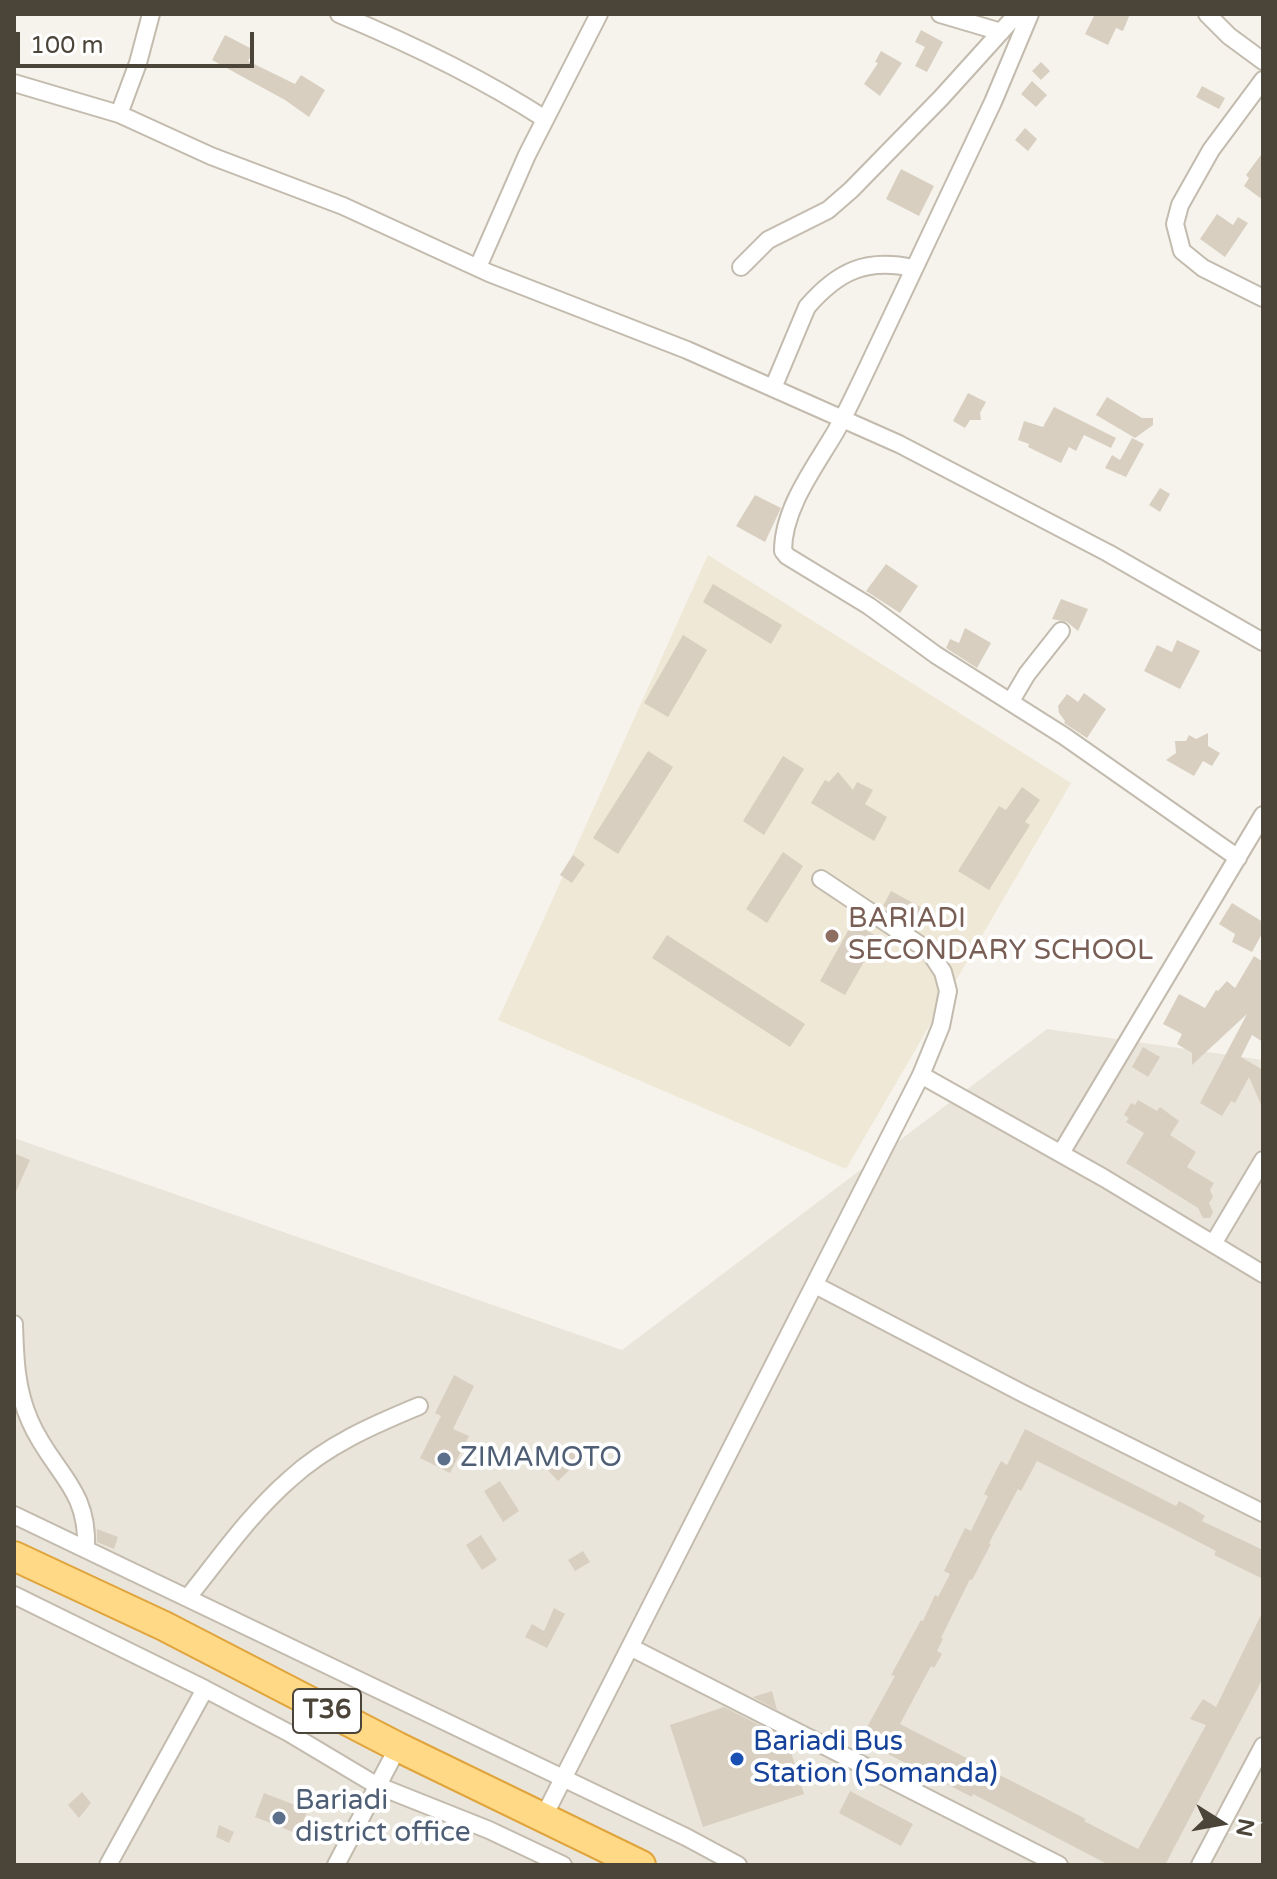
<!DOCTYPE html>
<html>
<head>
<meta charset="utf-8">
<style>
  body { margin:0 }
  #map { position:relative; width:1277px; height:1879px; overflow:hidden; background:#f6f3ec; font-family:"Varela Round",sans-serif }
  canvas { display:block }
  .frame { position:absolute; inset:0; border:16px solid #4b4439; pointer-events:none }
  .north { position:absolute; left:1181px; top:1783px; width:80px; height:80px; -webkit-text-stroke:6px #fff; paint-order:stroke; rotate:101deg; font-size:22px; font-weight:700; line-height:32px; text-align:center; color:#4b4439 }
  .north::after { content:''; display:block; margin:auto; width:28px; height:36px; background:#4b4439; clip-path:polygon(50% 0,100% 100%,50% 72%,0 100%) }
  .scale { position:absolute; left:16px; top:32px; width:238px; height:36px; box-sizing:border-box; border:4px solid #4b4439; border-top:0; padding-left:10px; font-size:24px; line-height:28px; white-space:nowrap; color:#4b4439; -webkit-text-stroke:6px #fff; paint-order:stroke }
</style>
</head>
<body>
<div id="map">
<canvas width="1277" height="1879"></canvas>
<div class="frame"></div>
<div class="north">N</div>
<div class="scale">100 m</div>
</div>
<script>
const ctx = document.querySelector('canvas').getContext('2d');
ctx.lineJoin = 'round';
function fill(path, color) { ctx.fillStyle = color; ctx.fill(path, 'evenodd'); }
function strokePath(path, color, width, dash) { ctx.strokeStyle = color; ctx.lineWidth = width; ctx.lineCap = dash ? 'butt' : 'round'; ctx.setLineDash(dash || []); ctx.stroke(path); }
function label(font, color, halo, rows, align = 'center') {
  ctx.font = font + ' "Varela Round",sans-serif'; ctx.lineWidth = 8; ctx.setLineDash([]); ctx.textBaseline = 'middle'; ctx.strokeStyle = halo; ctx.fillStyle = color; for (const [text, x, y, turn = 0] of rows) {
    ctx.save(); ctx.translate(x, y); ctx.rotate((+turn || 0) * Math.PI / 180); ctx.textAlign = isNaN(turn) ? turn : align; if (halo) ctx.strokeText(text, 0, 0); ctx.fillText(text, 0, 0); ctx.restore();
  }
}
const residential = new Path2D(`
  M 1047,1029 L 1263,1060 L 1263,1865 L 14,1865 L 14,1138 L 622,1350 Z`);
const education = new Path2D(`
  M 708,555 L 1071,783 L 846,1169 L 498,1020 Z`);
const building = new Path2D(`
  M 1095,14 L 1130,14 L 1123,31 L 1116,28 L 1108,45 L 1085,34 Z
  M 921,30 L 943,42 L 927,72 L 915,66 L 925,47 L 915,42 Z
  M 225,35 L 254,50 L 248,61 L 295,84 L 301,75 L 325,90 L 309,117 L 285,100 L 212,60 Z
  M 881,51 L 902,63 L 880,96 L 864,84 L 878,63 L 875,62 Z
  M 1041,62 L 1050,71 L 1041,80 L 1032,71 Z
  M 1032,81 L 1047,95 L 1036,107 L 1021,94 Z
  M 1202,86 L 1225,98 L 1219,109 L 1196,97 Z
  M 1025,128 L 1037,139 L 1028,151 L 1015,140 Z
  M 1263,152 L 1263,200 L 1244,186 L 1249,178 L 1246,175 Z
  M 901,169 L 934,186 L 919,216 L 886,199 Z
  M 1217,214 L 1233,225 L 1238,217 L 1248,223 L 1225,257 L 1200,239 Z
  M 968,393 L 986,402 L 980,413 L 981,420 L 970,420 L 965,428 L 953,421 Z
  M 1107,397 L 1142,418 L 1153,418 L 1153,425 L 1135,438 L 1096,415 Z
  M 1054,407 L 1116,438 L 1111,448 L 1084,435 L 1076,451 L 1069,447 L 1061,463 L 1028,447 L 1029,444 L 1018,440 L 1024,421 L 1043,427 Z
  M 1132,438 L 1144,444 L 1126,477 L 1105,468 L 1112,455 L 1120,460 Z
  M 1160,488 L 1170,494 L 1160,512 L 1149,505 Z
  M 755,495 L 781,508 L 765,542 L 736,526 Z
  M 886,564 L 918,586 L 900,613 L 866,591 Z
  M 713,584 L 782,625 L 771,644 L 703,602 Z
  M 1061,599 L 1088,609 L 1078,631 L 1067,622 L 1052,619 Z
  M 965,628 L 991,643 L 977,668 L 946,648 L 950,639 L 959,643 Z
  M 683,635 L 707,650 L 668,717 L 644,703 Z
  M 1177,640 L 1200,651 L 1180,689 L 1144,671 L 1157,645 L 1172,652 Z
  M 1084,693 L 1106,709 L 1087,738 L 1064,723 L 1065,721 L 1059,713 L 1058,706 L 1067,694 L 1078,702 Z
  M 1208,733 L 1208,746 L 1220,753 L 1212,766 L 1203,761 L 1194,776 L 1166,760 L 1176,753 L 1175,741 L 1186,741 L 1189,735 L 1196,739 Z
  M 648,751 L 673,767 L 618,854 L 593,838 Z
  M 783,756 L 804,769 L 764,835 L 743,821 Z
  M 838,772 L 853,790 L 857,782 L 873,790 L 865,804 L 887,817 L 874,841 L 811,803 L 825,780 L 829,782 Z
  M 1022,787 L 1040,800 L 1025,822 L 1030,825 L 989,890 L 958,871 L 999,806 L 1006,810 Z
  M 783,852 L 803,866 L 767,923 L 746,909 Z
  M 573,855 L 585,864 L 572,883 L 560,875 Z
  M 891,891 L 926,910 L 918,925 L 883,906 Z
  M 1232,903 L 1263,922 L 1263,932 L 1252,952 L 1232,942 L 1235,934 L 1219,924 Z
  M 853,922 L 878,937 L 845,995 L 820,981 Z
  M 667,935 L 805,1024 L 790,1047 L 652,958 Z
  M 1254,956 L 1263,962 L 1263,1042 L 1252,1035 L 1241,1057 L 1263,1070 L 1263,1109 L 1249,1077 L 1235,1103 L 1231,1101 L 1222,1116 L 1200,1103 L 1247,1014 L 1192,1065 L 1192,1053 L 1177,1044 L 1182,1034 L 1163,1024 L 1179,994 L 1205,1008 L 1216,990 L 1218,991 L 1227,981 L 1235,988 Z
  M 1143,1047 L 1160,1057 L 1148,1077 L 1132,1067 Z
  M 1138,1100 L 1157,1111 L 1160,1107 L 1179,1121 L 1170,1135 L 1196,1152 L 1187,1167 L 1214,1183 L 1210,1190 L 1213,1197 L 1209,1203 L 1213,1212 L 1210,1218 L 1203,1218 L 1198,1208 L 1126,1163 L 1144,1133 L 1126,1122 L 1129,1118 L 1124,1115 L 1131,1103 L 1135,1105 Z
  M 14,1153 L 30,1160 L 14,1196 Z
  M 454,1375 L 474,1386 L 453,1429 L 469,1436 L 450,1473 L 420,1458 L 441,1416 L 435,1413 Z
  M 1025,1429 L 1176,1506 L 1179,1501 L 1192,1508 L 1205,1516 L 1202,1521 L 1263,1550 L 1263,1579 L 1214,1555 L 1216,1551 L 1166,1525 L 1037,1461 L 1021,1491 L 1018,1489 L 989,1543 L 991,1544 L 972,1580 L 970,1579 L 941,1638 L 943,1639 L 937,1651 L 942,1654 L 934,1668 L 931,1666 L 900,1724 L 1086,1819 L 1084,1821 L 1138,1849 L 1206,1725 L 1190,1719 L 1203,1699 L 1216,1707 L 1263,1611 L 1263,1678 L 1165,1865 L 1109,1865 L 973,1794 L 972,1797 L 872,1746 L 876,1740 L 869,1737 L 872,1730 L 867,1727 L 895,1676 L 891,1675 L 921,1620 L 923,1621 L 935,1595 L 938,1597 L 950,1574 L 944,1571 L 965,1528 L 971,1531 L 988,1496 L 984,1494 L 1001,1461 L 1007,1465 Z
  M 566,1446 L 580,1460 L 558,1481 L 544,1466 Z
  M 500,1481 L 519,1511 L 503,1522 L 484,1491 Z
  M 97,1529 L 118,1537 L 114,1549 L 97,1542 Z
  M 481,1535 L 497,1560 L 482,1570 L 466,1545 Z
  M 583,1551 L 590,1562 L 575,1571 L 568,1560 Z
  M 554,1608 L 565,1614 L 547,1648 L 525,1637 L 532,1624 L 544,1631 Z
  M 772,1691 L 777,1710 L 753,1697 Z
  M 724,1707 L 787,1739 L 804,1794 L 703,1827 L 670,1725 Z
  M 850,1791 L 913,1824 L 901,1846 L 839,1813 Z
  M 82,1792 L 91,1803 L 79,1818 L 68,1805 Z
  M 264,1793 L 308,1810 L 298,1834 L 255,1817 Z
  M 219,1825 L 234,1832 L 229,1843 L 216,1837 Z`);
const minor = new Path2D(`
  M 339,14 C 411,44 480,77 545,119
  M 940,14 L 1001,32
  M 1030,14 L 993,102 L 864,375 C 855,394 846,413 836,431 C 815,467 783,508 783,551 L 787,556 L 869,606 L 936,655 L 1064,736 L 1238,858
  M 1207,14 L 1229,36 L 1263,61
  M 1263,80 L 1211,150 L 1180,205 L 1175,224 L 1182,251 L 1203,268 L 1263,298
  M 14,83 L 119,114 L 211,156 L 343,206 L 489,273 L 687,350 L 899,444 L 1108,553 L 1263,642
  M 119,114 L 138,63 L 151,14
  M 478,267 L 527,155 L 599,14
  M 741,267 L 768,240 L 828,210 L 851,190 L 941,98 L 1017,14
  M 773,388 L 807,307 C 838,271 866,258 913,268
  M 1011,701 L 1027,674 L 1061,631
  M 921,1075 L 1104,1178 L 1263,1274
  M 1061,1153 L 1263,815
  M 1213,1244 L 1263,1160
  M 815,1285 L 1022,1393 L 1263,1513
  M 14,1324 C 15,1358 16,1390 30,1421 C 52,1472 89,1487 86,1549
  M 14,1515 C 239,1621 462,1730 686,1837 L 738,1865
  M 14,1595 L 205,1689 L 289,1733 L 376,1785 L 489,1830 L 563,1865
  M 189,1596 C 221,1556 251,1513 290,1479 C 327,1445 373,1425 419,1406
  M 630,1647 L 1059,1865
  M 544,1816 L 921,1075 L 941,1026 L 948,991 L 943,972 L 929,951 L 821,879
  M 108,1865 L 205,1689
  M 336,1865 L 398,1747
  M 1200,1865 L 1263,1746`);
const trunk = new Path2D(`
  M 14,1556 L 164,1626 L 398,1747 L 641,1865`);
const markers = [
  [832,936,8,"#8d6e63"],
  [444,1459,8,"#5c6f8a"],
  [737,1759,8,"#1a4fb4"],
  [279,1818,8,"#5c6f8a"]
];
const shields = [
  [327,1711,68]
];
const shieldNames = [
  ["T36",327,1711]
];
const educationNames = [
  ["BARIADI",848,920],
  ["SECONDARY SCHOOL",848,952]
];
const serviceNames = [
  ["ZIMAMOTO",460,1459],
  ["Bariadi",295,1802],
  ["district office",295,1834]
];
const transitNames = [
  ["Bariadi Bus",753,1743],
  ["Station (Somanda)",753,1775]
];
fill(residential, '#eae5da');
fill(education, '#efe8d6');
fill(building, '#d8cfc1');
strokePath(minor, '#c2bbae', 20);
strokePath(trunk, '#e0a43c', 32);
strokePath(minor, '#fff', 16);
strokePath(trunk, '#ffd985', 28);
for (const [x, y, r, color] of markers) { const dot = new Path2D(); dot.arc(x, y, r, 0, 2 * Math.PI); ctx.fillStyle = color; ctx.fill(dot); strokePath(dot, '#fff', 3); }
for (const [x, y, w] of shields) { const box = new Path2D(); box.roundRect(x - w / 2, y - 22, w, 44, 6); ctx.fillStyle = '#fff'; ctx.fill(box); strokePath(box, '#4b4439', 2); }
label('bold 26px', '#4b4439', null, shieldNames);
label('28px', '#785e54', '#fff', educationNames, 'left');
label('28px', '#4e5e75', '#fff', serviceNames, 'left');
label('28px', '#164399', '#fff', transitNames, 'left');
</script>
</body>
</html>
